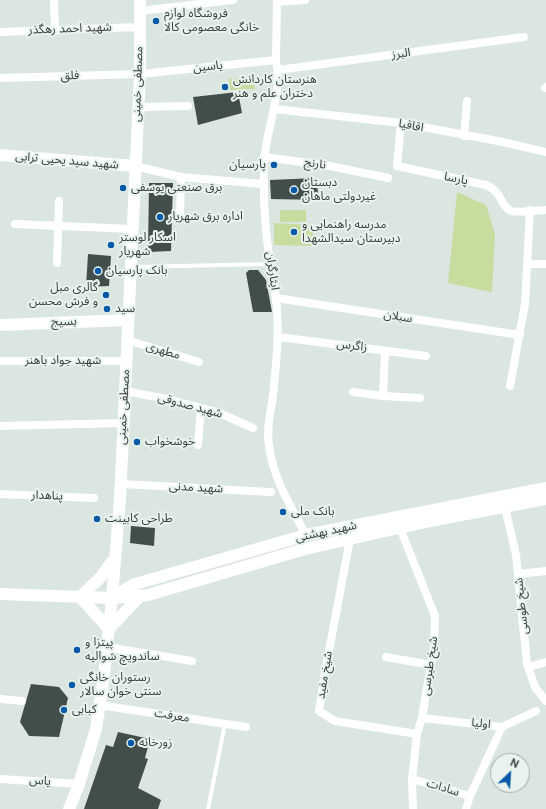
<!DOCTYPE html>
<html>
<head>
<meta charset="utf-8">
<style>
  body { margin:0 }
  #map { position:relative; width:546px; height:809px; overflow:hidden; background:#dae6df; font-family:"DM Sans",sans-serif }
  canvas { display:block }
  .north { position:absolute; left:490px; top:753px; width:40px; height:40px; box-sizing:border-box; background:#e7f3ec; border:1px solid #a2aba6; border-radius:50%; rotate:25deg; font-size:11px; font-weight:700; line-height:16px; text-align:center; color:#3a3e3c }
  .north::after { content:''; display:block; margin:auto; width:14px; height:18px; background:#0659a7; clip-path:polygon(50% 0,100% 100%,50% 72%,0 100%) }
</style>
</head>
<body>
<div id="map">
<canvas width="546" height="809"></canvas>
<div class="north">N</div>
</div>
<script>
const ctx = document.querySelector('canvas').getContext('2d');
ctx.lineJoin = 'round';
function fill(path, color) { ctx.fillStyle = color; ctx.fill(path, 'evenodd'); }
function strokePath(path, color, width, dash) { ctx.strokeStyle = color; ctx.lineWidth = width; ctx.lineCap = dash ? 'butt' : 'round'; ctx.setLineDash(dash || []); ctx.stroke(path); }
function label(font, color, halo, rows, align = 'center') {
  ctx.font = font + ' "DM Sans","Noto Sans Arabic",sans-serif'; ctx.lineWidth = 4; ctx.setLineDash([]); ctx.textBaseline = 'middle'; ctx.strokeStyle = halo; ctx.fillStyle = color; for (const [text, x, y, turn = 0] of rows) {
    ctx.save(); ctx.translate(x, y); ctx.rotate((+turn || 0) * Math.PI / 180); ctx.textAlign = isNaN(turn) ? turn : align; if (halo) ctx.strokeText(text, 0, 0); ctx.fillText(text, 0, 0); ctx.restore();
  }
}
const green = new Path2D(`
  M 255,78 L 255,89 L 230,90 L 229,79 Z
  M 457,192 L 486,205 L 495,234 L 492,292 L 448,283 Z
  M 280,210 L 306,210 L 306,222 L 280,222 Z
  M 274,223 L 313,225 L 313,246 L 274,245 Z`);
const building = new Path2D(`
  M 238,92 L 242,113 L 198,125 L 193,97 Z
  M 316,178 L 319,200 L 271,199 L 270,180 Z
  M 149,183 L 173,183 L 171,251 L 148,252 Z
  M 88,254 L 111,256 L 109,286 L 86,287 Z
  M 249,270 L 258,270 L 266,280 L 272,312 L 253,312 L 246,273 Z
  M 131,526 L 155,528 L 154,546 L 130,543 Z
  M 31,684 L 59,687 L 68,698 L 59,737 L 29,736 L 20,722 Z
  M 118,732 L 150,739 L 145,758 L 148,759 L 138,788 L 161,800 L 158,809 L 84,809 L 106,745 L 113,747 Z`);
const lane = new Path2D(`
  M 133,267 L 270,264
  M 208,809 L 225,724`);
const street = new Path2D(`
  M 54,0 L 55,29
  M 277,0 L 276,60 C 283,96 265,130 264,165 C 263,195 265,227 269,256 C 272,274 276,292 277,310 C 279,339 276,366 273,395 C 271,412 266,429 269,446 C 273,478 291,507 306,535
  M 277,2 L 305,0
  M 140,11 L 233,0
  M 0,32 L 139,27
  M 278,70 L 524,37
  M 0,78 L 140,74 L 276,60
  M 545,88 L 546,87
  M 138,107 L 188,106
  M 275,109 L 401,123 L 498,141 L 546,152
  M 401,123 L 397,166 L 486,185 C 504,193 499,205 511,211 C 516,213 539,210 546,210
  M 464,136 L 467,101
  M 264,157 L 325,165 L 388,178
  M 135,166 L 181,177 L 263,184
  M 180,215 L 181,177
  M 15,224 L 132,229
  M 57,263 L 59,201
  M 528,264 L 546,264
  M 276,298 L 520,335
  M 279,337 L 426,356
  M 127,340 L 199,362
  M 0,361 L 127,361
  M 510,386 L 525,304 L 530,210
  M 125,391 L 167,399 L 217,412 L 253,428
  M 353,392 L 383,396 L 420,398
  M 383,396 L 385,351
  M 0,426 L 124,423
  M 198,445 L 201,408
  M 121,484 L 271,492
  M 0,494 L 94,498
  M 505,507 L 516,555 L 527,664 L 535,687 L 546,701
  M 400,528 L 435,616 L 434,646 L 422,718 L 417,734 L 412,779 L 413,809
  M 350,539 L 326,667 L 319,711 L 335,721 L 417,734
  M 518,574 L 546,571
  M 107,647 L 192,661
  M 386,657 L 431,665
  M 528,667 L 546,662
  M 0,699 L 22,701
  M 99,705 L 246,727
  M 422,718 L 502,727 L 536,711
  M 0,779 L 79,784
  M 412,779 L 470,796 L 502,727
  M 466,809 L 470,796`);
const secondary = new Path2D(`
  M 0,155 L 135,166
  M 0,325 L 128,320
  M 114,559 L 101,577 L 80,597 L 109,629 L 140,596
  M 0,594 L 112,598 L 148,595 L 305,549 L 430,521 L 546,499
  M 113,597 L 135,584 L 306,535 L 546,488
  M 69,809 L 79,784 L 96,729 L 104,676 L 112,598 L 120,499 L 140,74 L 140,0`);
const markers = [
  [156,21,4,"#0659a7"],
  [225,87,4,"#0659a7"],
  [274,165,4,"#0659a7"],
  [123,188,4,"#0659a7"],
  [294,190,4,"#0659a7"],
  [160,217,4,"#0659a7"],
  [294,232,4,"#0659a7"],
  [111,245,4,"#0659a7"],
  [98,271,4,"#0659a7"],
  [106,295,4,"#0659a7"],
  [107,309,4,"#0659a7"],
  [137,442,4,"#0659a7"],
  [283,512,4,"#0659a7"],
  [97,519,4,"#0659a7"],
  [77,650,4,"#0659a7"],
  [72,685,4,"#0659a7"],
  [64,710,4,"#0659a7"],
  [131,743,4,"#0659a7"]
];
const poiNames = [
  ["فروشگاه لوازم",164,14],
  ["خانگی معصومی کالا",164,28],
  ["هنرستان کاردانش",233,80],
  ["دختران علم و هنر",233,94],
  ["پارسیان",266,165,"right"],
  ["دبستان",302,183],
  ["غیردولتی ماهان",302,197],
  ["برق صنعتی یوسفی",131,188],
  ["اداره برق شهریار",168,217],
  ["مدرسه راهنمایی و",302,225],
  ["دبیرستان سیدالشهدا",302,239],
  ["اسکار لوستر",119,238],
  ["شهریار",119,252],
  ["بانک پارسیان",106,271],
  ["گالری مبل",98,288,"right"],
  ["و فرش محسن",98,302,"right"],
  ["سید",115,309],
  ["خوشخواب",145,442],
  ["بانک ملی",291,512],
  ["طراحی کابینت",105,519],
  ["پیتزا و",85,643],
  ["ساندویچ شوالیه",85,657],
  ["رستوران خانگی",80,678],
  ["سنتی خوان سالار",80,692],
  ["کبابی",72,710],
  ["زورخانه",139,743]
];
const streetNames = [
  ["شهید احمد رهگذر",70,29,-2],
  ["البرز",401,54,-7],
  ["یاسین",208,67,-6],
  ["فلق",70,76,-2],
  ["مصطفی خمینی",138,84,-88],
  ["اقاقیا",411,126,11],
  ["شهید سید یحیی ترابی",67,161,5],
  ["نارنج",315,164,8],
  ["پارسا",456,179,11],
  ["ایثارگران",272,271,82],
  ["سبلان",398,317,9],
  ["بسیج",64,322,-2],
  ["زاگرس",352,346,7],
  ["مطهری",163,351,17],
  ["شهید جواد باهنر",63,361],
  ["شهید صدوقی",190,406,15],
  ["مصطفی خمینی",124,407,-87],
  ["شهید مدنی",196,488,3],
  ["پناهدار",47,496,2],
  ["شهید بهشتی",326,532,-12],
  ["شیخ طوسی",522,606,-96],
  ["شیخ طبرسی",430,666,-82],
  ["شیخ مفید",325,675,-81],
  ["معرفت",172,716,9],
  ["اولیا",481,724,6],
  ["یاس",40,781,4],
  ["سادات",443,788,17]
];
fill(green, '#c7dc9f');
fill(building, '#424e4b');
strokePath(lane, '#fff', 4);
strokePath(street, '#fff', 8);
strokePath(secondary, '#fff', 12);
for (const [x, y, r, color] of markers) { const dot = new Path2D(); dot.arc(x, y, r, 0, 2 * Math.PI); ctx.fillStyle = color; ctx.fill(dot); strokePath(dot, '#e7f3ec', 1.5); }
label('12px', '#3a3e3c', '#e7f3ec', poiNames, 'left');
label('12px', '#3a3e3c', '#e7f3ec', streetNames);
</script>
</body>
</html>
